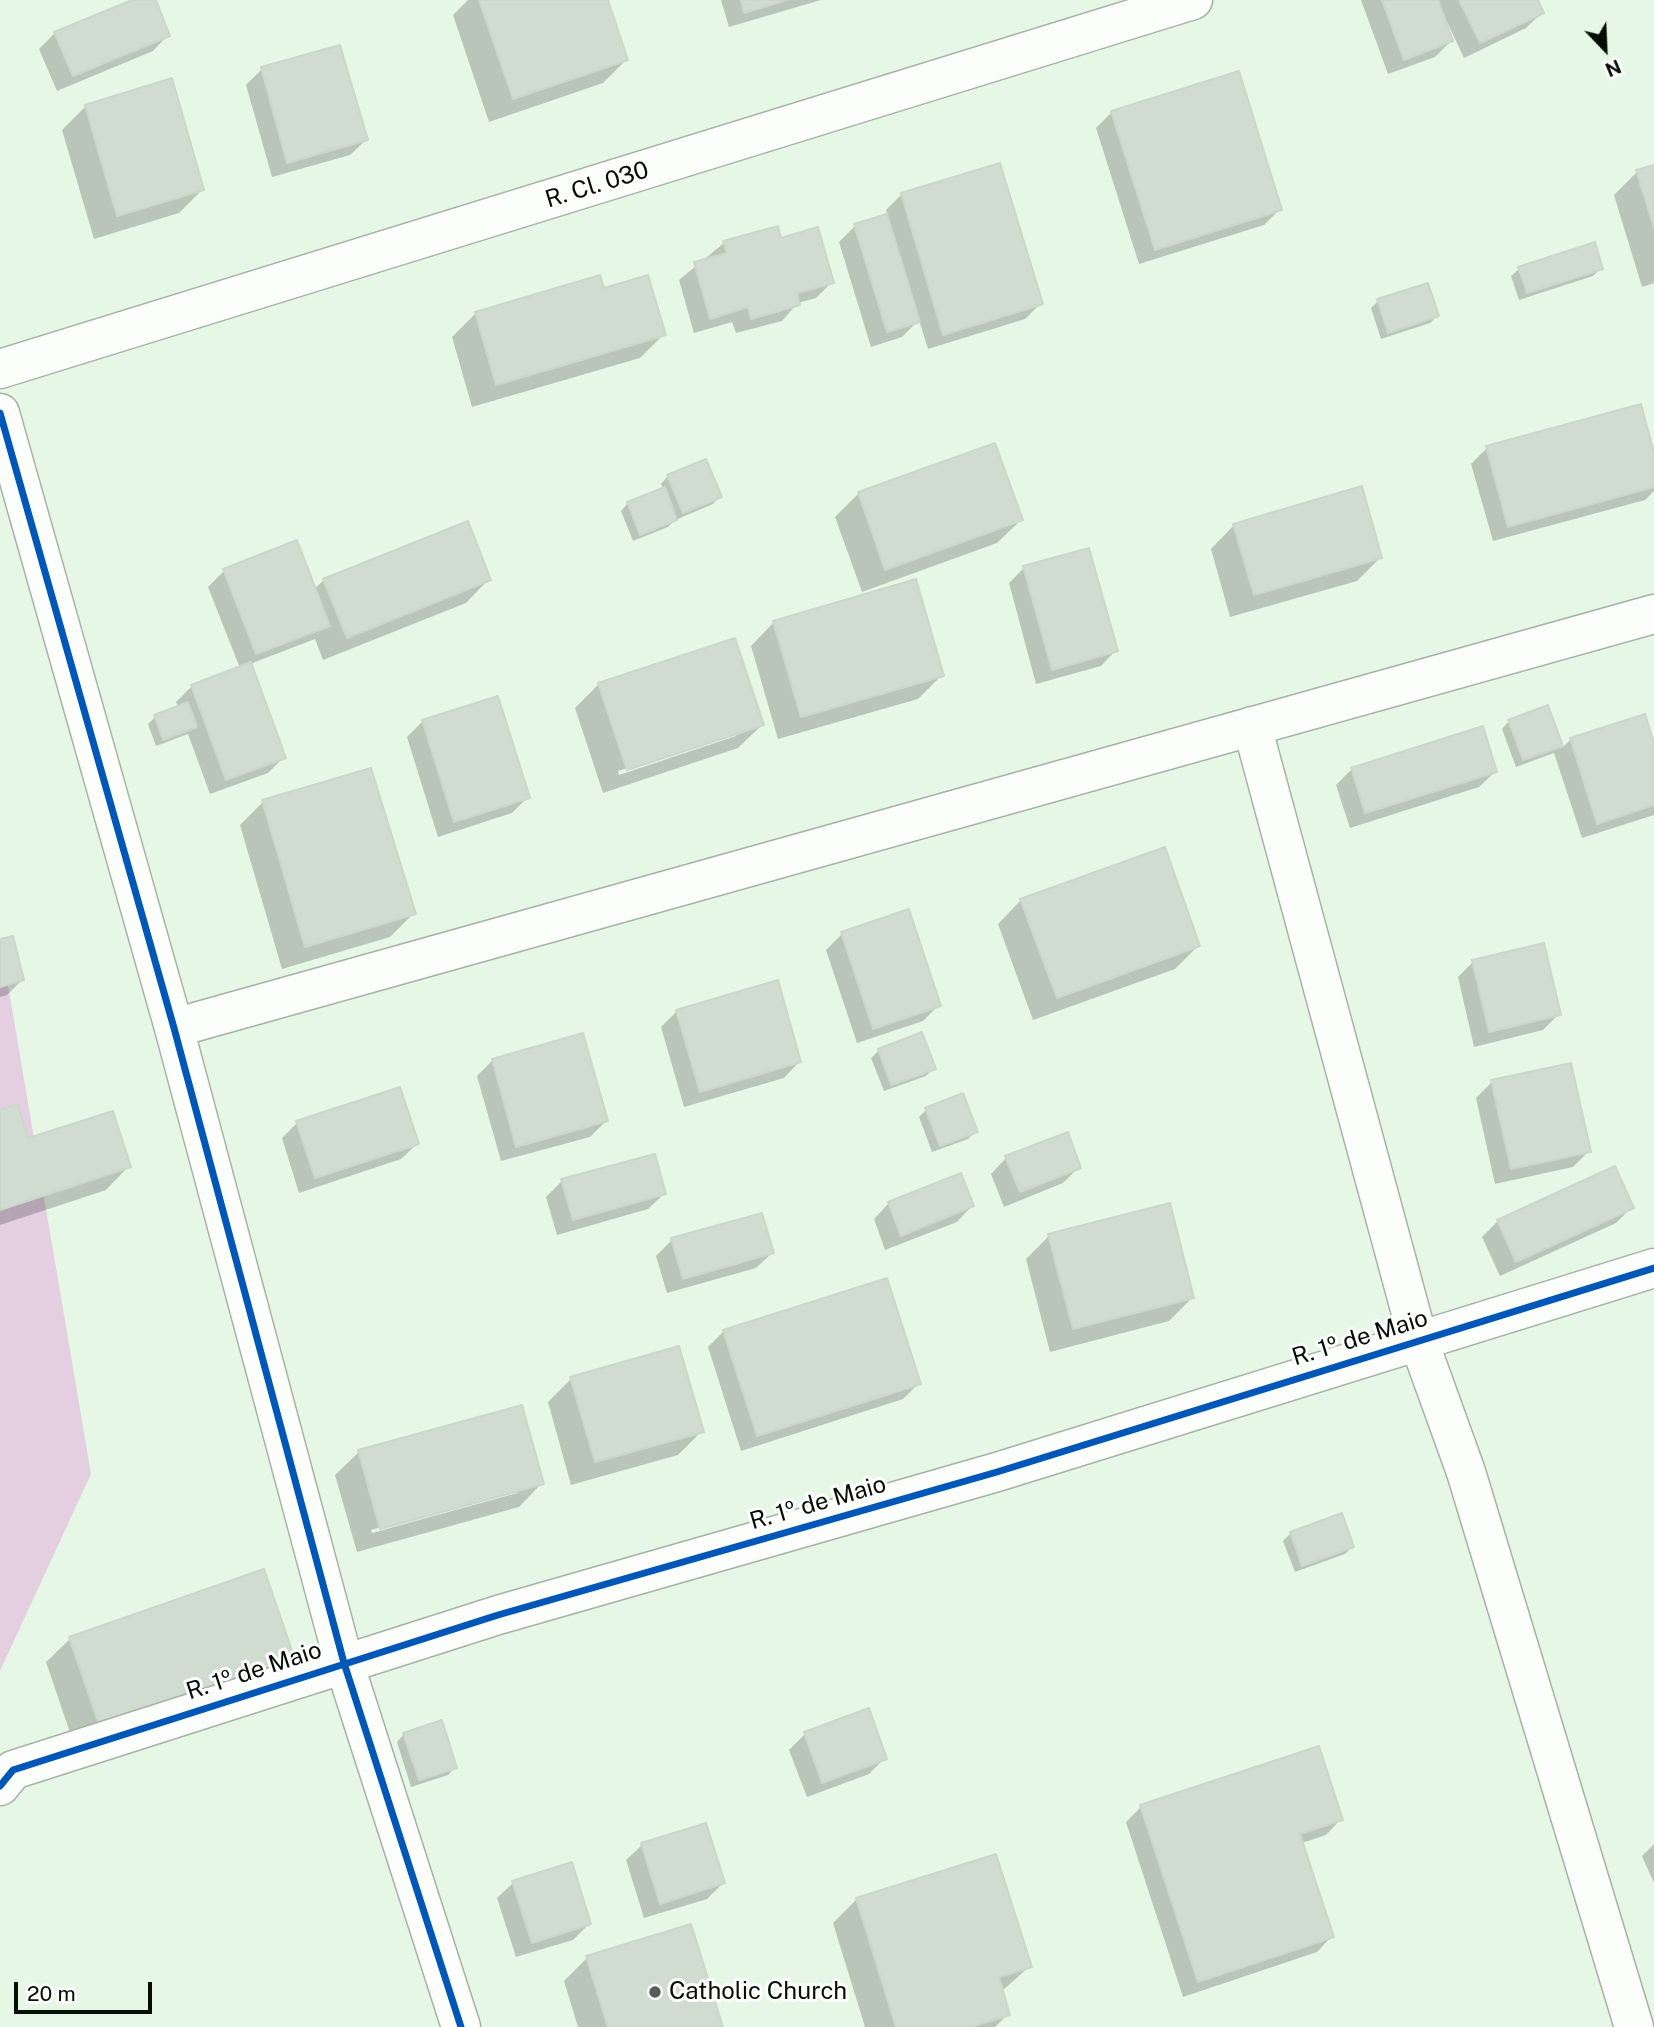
<!DOCTYPE html>
<html>
<head>
<meta charset="utf-8">
<style>
  body { margin:0 }
  #map { position:relative; width:1654px; height:2027px; overflow:hidden; background:#e7f7e6; font-family:"Public Sans",sans-serif }
  canvas { display:block }
  .north { position:absolute; left:1570px; top:14px; width:70px; height:70px; -webkit-text-stroke:5px #fff; paint-order:stroke; rotate:157deg; font-size:19px; font-weight:700; line-height:28px; text-align:center; color:#050e05 }
  .north::after { content:''; display:block; margin:auto; width:24px; height:32px; background:#050e05; clip-path:polygon(50% 0,100% 100%,50% 72%,0 100%) }
  .scale { position:absolute; left:14px; top:1982px; width:138px; height:32px; box-sizing:border-box; border:4px solid #050e05; border-top:0; padding-left:9px; font-size:21px; line-height:24px; white-space:nowrap; color:#050e05; -webkit-text-stroke:5px #fff; paint-order:stroke }
</style>
</head>
<body>
<div id="map">
<canvas width="1654" height="2027"></canvas>
<div class="north">N</div>
<div class="scale">20 m</div>
</div>
<script>
const ctx = document.querySelector('canvas').getContext('2d');
ctx.lineJoin = 'round';
function fill(path, color) { ctx.fillStyle = color; ctx.fill(path, 'evenodd'); }
function strokePath(path, color, width, dash) { ctx.strokeStyle = color; ctx.lineWidth = width; ctx.lineCap = dash ? 'butt' : 'round'; ctx.setLineDash(dash || []); ctx.stroke(path); }
function label(font, color, halo, rows, align = 'center') {
  ctx.font = font + ' "Public Sans",sans-serif'; ctx.lineWidth = 6; ctx.setLineDash([]); ctx.textBaseline = 'middle'; ctx.strokeStyle = halo; ctx.fillStyle = color; for (const [text, x, y, turn = 0] of rows) {
    ctx.save(); ctx.translate(x, y); ctx.rotate((+turn || 0) * Math.PI / 180); ctx.textAlign = isNaN(turn) ? turn : align; if (halo) ctx.strokeText(text, 0, 0); ctx.fillText(text, 0, 0); ctx.restore();
  }
}
const green = new Path2D(`
  M 0,938 L 91,1474 L 0,1671 Z`);
const shadow = new Path2D(`
  M 137,0 L 154,0 L 168,35 L 153,51 L 57,91 L 39,49 L 55,33 Z
  M 468,0 L 606,0 L 626,60 L 603,83 L 489,122 L 453,15 Z
  M 721,0 L 821,0 L 729,27 Z
  M 1361,0 L 1536,0 L 1542,13 L 1526,28 L 1464,58 L 1446,20 L 1444,21 L 1451,41 L 1435,57 L 1388,74 Z
  M 262,69 L 366,140 L 350,155 L 272,177 L 246,85 Z
  M 86,106 L 202,190 L 179,213 L 94,239 L 62,130 Z
  M 1112,112 L 1280,209 L 1264,225 L 1139,264 L 1096,128 Z
  M 1654,166 L 1654,283 L 1642,287 L 1614,195 L 1637,172 Z
  M 902,194 L 1041,303 L 1025,319 L 928,349 L 919,320 L 902,337 L 871,347 L 839,242 L 855,226 L 888,216 L 886,210 Z
  M 780,240 L 832,282 L 816,298 L 798,303 L 782,321 L 736,333 L 732,322 L 694,333 L 679,280 L 724,243 Z
  M 1601,268 L 1593,276 L 1519,300 L 1511,276 L 1519,269 Z
  M 1378,301 L 1437,316 L 1430,323 L 1381,339 L 1371,308 Z
  M 476,313 L 664,334 L 640,358 L 472,407 L 452,337 Z
  M 994,445 L 1021,520 L 997,543 L 862,592 L 835,517 L 858,494 Z
  M 1487,448 L 1654,460 L 1654,491 L 1645,500 L 1493,541 L 1471,464 Z
  M 668,476 L 720,496 L 713,504 L 675,520 L 668,527 L 633,541 L 621,511 L 628,503 L 663,489 L 661,484 Z
  M 1234,525 L 1381,557 L 1357,581 L 1230,617 L 1211,549 Z
  M 1024,568 L 1116,650 L 1101,666 L 1036,684 L 1009,583 Z
  M 224,571 L 314,589 L 324,580 L 489,579 L 466,603 L 323,660 L 315,639 L 250,664 L 284,757 L 268,773 L 210,794 L 188,734 L 156,746 L 148,724 L 155,717 L 179,708 L 176,702 L 192,686 L 240,668 L 208,587 Z
  M 774,622 L 942,675 L 918,699 L 778,739 L 751,646 Z
  M 599,684 L 762,725 L 738,748 L 603,793 L 575,708 ZM 736,733 L 736,736 L 619,775 L 618,771 Z
  M 1547,708 L 1562,748 L 1571,739 L 1654,749 L 1654,815 L 1582,838 L 1554,753 L 1516,767 L 1502,729 L 1509,721 Z
  M 423,721 L 528,797 L 512,813 L 438,837 L 407,737 Z
  M 1352,769 L 1495,772 L 1479,787 L 1350,828 L 1336,785 Z
  M 263,802 L 414,913 L 390,937 L 282,969 L 240,825 Z
  M 1021,900 L 1198,946 L 1175,969 L 1033,1020 L 998,924 Z
  M 842,934 L 939,1005 L 923,1021 L 857,1043 L 826,950 Z
  M 0,941 L 22,980 L 7,995 L 0,997 Z
  M 1473,962 L 1559,1014 L 1543,1030 L 1474,1047 L 1458,977 Z
  M 677,1011 L 799,1062 L 784,1078 L 684,1107 L 661,1027 Z
  M 921,1034 L 934,1068 L 926,1076 L 884,1091 L 871,1058 L 878,1051 Z
  M 493,1060 L 606,1121 L 590,1137 L 501,1161 L 477,1076 Z
  M 1492,1082 L 1589,1151 L 1573,1167 L 1495,1184 L 1476,1098 Z
  M 926,1110 L 976,1131 L 968,1139 L 932,1152 L 919,1117 Z
  M 0,1111 L 27,1141 L 129,1166 L 106,1190 L 0,1225 Z
  M 297,1123 L 417,1144 L 401,1159 L 299,1193 L 282,1138 Z
  M 1006,1158 L 1079,1167 L 1063,1183 L 1004,1207 L 991,1174 Z
  M 562,1181 L 664,1194 L 648,1209 L 557,1235 L 546,1197 Z
  M 889,1203 L 972,1206 L 957,1222 L 885,1250 L 874,1219 Z
  M 1632,1207 L 1616,1223 L 1500,1276 L 1482,1237 L 1498,1221 Z
  M 1049,1236 L 1193,1297 L 1169,1321 L 1050,1352 L 1026,1259 Z
  M 672,1240 L 772,1253 L 756,1268 L 667,1293 L 656,1256 Z
  M 724,1331 L 919,1383 L 903,1399 L 741,1451 L 708,1347 Z
  M 571,1379 L 702,1431 L 678,1455 L 571,1485 L 548,1402 Z
  M 359,1452 L 542,1483 L 519,1507 L 357,1552 L 335,1475 ZM 517,1489 L 517,1493 L 372,1533 L 371,1530 Z
  M 1291,1533 L 1352,1547 L 1345,1554 L 1295,1572 L 1283,1541 Z
  M 263,1572 L 78,1756 L 46,1662 L 70,1639 Z
  M 404,1734 L 456,1767 L 448,1775 L 411,1787 L 397,1742 Z
  M 805,1734 L 885,1758 L 869,1774 L 807,1797 L 789,1750 Z
  M 1141,1807 L 1341,1819 L 1326,1835 L 1302,1843 L 1332,1936 L 1317,1952 L 1183,1997 L 1126,1822 Z
  M 1654,1844 L 1654,1883 L 1642,1856 Z
  M 642,1845 L 723,1883 L 707,1899 L 644,1918 L 626,1860 Z
  M 513,1883 L 589,1924 L 573,1940 L 516,1957 L 497,1898 Z
  M 857,1899 L 1030,1966 L 1001,1992 L 1008,2014 L 995,2027 L 865,2027 L 833,1923 Z
  M 587,1958 L 721,2027 L 578,2027 L 564,1981 Z`);
const building = new Path2D(`
  M 132,0 L 156,0 L 170,36 L 73,76 L 54,32 Z
  M 479,0 L 608,0 L 628,60 L 513,99 Z
  M 741,0 L 787,0 L 744,13 Z
  M 1382,0 L 1438,0 L 1453,41 L 1404,60 Z
  M 1459,0 L 1538,0 L 1544,13 L 1480,43 Z
  M 340,45 L 368,140 L 287,163 L 261,67 Z
  M 1239,71 L 1282,210 L 1155,250 L 1111,111 Z
  M 172,78 L 204,190 L 117,216 L 85,105 Z
  M 1000,163 L 1043,304 L 943,335 L 901,193 Z
  M 1654,165 L 1654,228 L 1636,170 Z
  M 887,214 L 920,322 L 887,332 L 854,224 Z
  M 778,226 L 781,238 L 818,227 L 834,283 L 797,293 L 800,305 L 751,319 L 748,307 L 710,319 L 694,262 L 727,253 L 723,241 Z
  M 1595,242 L 1603,269 L 1527,293 L 1518,267 Z
  M 600,275 L 604,288 L 648,275 L 666,335 L 496,385 L 475,312 Z
  M 1428,283 L 1439,316 L 1388,333 L 1377,299 Z
  M 1641,404 L 1654,453 L 1654,487 L 1508,527 L 1486,446 Z
  M 995,443 L 1023,520 L 885,570 L 858,492 Z
  M 706,459 L 722,497 L 683,513 L 667,475 Z
  M 1362,486 L 1382,558 L 1254,595 L 1233,524 Z
  M 665,487 L 677,520 L 640,535 L 627,502 Z
  M 468,521 L 491,580 L 347,638 L 323,579 Z
  M 297,540 L 330,626 L 256,654 L 223,569 Z
  M 1089,548 L 1118,651 L 1052,670 L 1023,566 Z
  M 916,579 L 944,676 L 801,717 L 773,621 Z
  M 735,638 L 764,725 L 627,770 L 598,683 Z
  M 251,662 L 286,758 L 226,780 L 191,685 Z
  M 498,696 L 530,798 L 454,822 L 422,720 Z
  M 188,702 L 197,727 L 163,740 L 154,715 Z
  M 1548,705 L 1563,746 L 1523,760 L 1508,720 Z
  M 1645,714 L 1654,743 L 1654,805 L 1597,824 L 1570,738 Z
  M 1483,726 L 1497,772 L 1365,813 L 1351,768 Z
  M 371,768 L 416,914 L 305,947 L 262,800 Z
  M 1165,847 L 1200,946 L 1057,998 L 1020,899 Z
  M 909,909 L 941,1006 L 873,1029 L 841,932 Z
  M 13,936 L 24,980 L 0,987 L 0,939 Z
  M 1544,943 L 1561,1015 L 1489,1032 L 1472,960 Z
  M 778,980 L 801,1062 L 700,1092 L 676,1010 Z
  M 922,1032 L 936,1069 L 891,1085 L 878,1049 Z
  M 583,1033 L 608,1121 L 516,1147 L 492,1059 Z
  M 1571,1063 L 1591,1152 L 1511,1169 L 1491,1080 Z
  M 400,1087 L 419,1144 L 315,1178 L 296,1121 Z
  M 963,1093 L 978,1132 L 940,1146 L 925,1108 Z
  M 17,1104 L 28,1138 L 113,1111 L 131,1167 L 0,1210 L 0,1110 Z
  M 1068,1132 L 1081,1168 L 1020,1192 L 1005,1156 Z
  M 655,1154 L 666,1194 L 573,1220 L 561,1179 Z
  M 1615,1166 L 1634,1208 L 1516,1262 L 1497,1220 Z
  M 961,1173 L 974,1206 L 901,1236 L 888,1202 Z
  M 1170,1203 L 1194,1298 L 1073,1329 L 1048,1234 Z
  M 762,1213 L 774,1253 L 683,1279 L 671,1238 Z
  M 887,1278 L 921,1384 L 757,1436 L 723,1330 Z
  M 679,1346 L 704,1432 L 595,1462 L 570,1377 Z
  M 522,1405 L 544,1484 L 380,1529 L 358,1450 Z
  M 1342,1513 L 1354,1547 L 1302,1566 L 1290,1532 Z
  M 264,1569 L 297,1665 L 102,1733 L 69,1637 Z
  M 869,1708 L 887,1759 L 822,1783 L 804,1732 Z
  M 442,1720 L 457,1768 L 419,1780 L 403,1733 Z
  M 1319,1746 L 1343,1820 L 1300,1834 L 1334,1937 L 1198,1982 L 1140,1805 Z
  M 706,1823 L 725,1883 L 660,1904 L 641,1843 Z
  M 996,1854 L 1032,1967 L 999,1977 L 1010,2015 L 971,2027 L 896,2027 L 856,1898 Z
  M 572,1862 L 591,1924 L 532,1943 L 512,1881 Z
  M 691,1924 L 723,2027 L 608,2027 L 586,1956 Z`);
const street = new Path2D(`
  M 0,369 L 1193,0
  M 0,413 L 174,1028 L 344,1663 L 461,2027
  M 1252,726 L 1418,1339 L 1466,1472 L 1634,2027
  M 174,1028 L 1654,614
  M 0,1786 L 13,1770 L 498,1615 L 997,1472 L 1654,1268`);
const cycleway = new Path2D(`
  M 0,413 L 174,1028 L 344,1663 L 461,2027
  M 0,1786 L 13,1770 L 498,1615 L 997,1472 L 1654,1268`);
const markers = [
  [655,1992,7,"#546054"]
];
const streetNames = [
  ["R. Cl. 030",597,185,-17],
  ["R. 1º de Maio",1360,1338,-17],
  ["R. 1º de Maio",818,1503,-16],
  ["R. 1º de Maio",254,1671,-18]
];
const poiNames = [
  ["Catholic Church",669,1992]
];
fill(green, '#e3cfdf');
fill(shadow, '#0003');
fill(building, '#d1dcd0');
strokePath(building, '#cad7c9', 2);
strokePath(street, '#a6b2a5', 41);
strokePath(street, '#fbfefb', 38);
strokePath(cycleway, '#0057b8', 7);
for (const [x, y, r, color] of markers) { const dot = new Path2D(); dot.arc(x, y, r, 0, 2 * Math.PI); ctx.fillStyle = color; ctx.fill(dot); strokePath(dot, '#fff', 2.5); }
label('24px', '#050e05', '#fff', streetNames);
label('24px', '#050e05', '#fff', poiNames, 'left');
</script>
</body>
</html>
